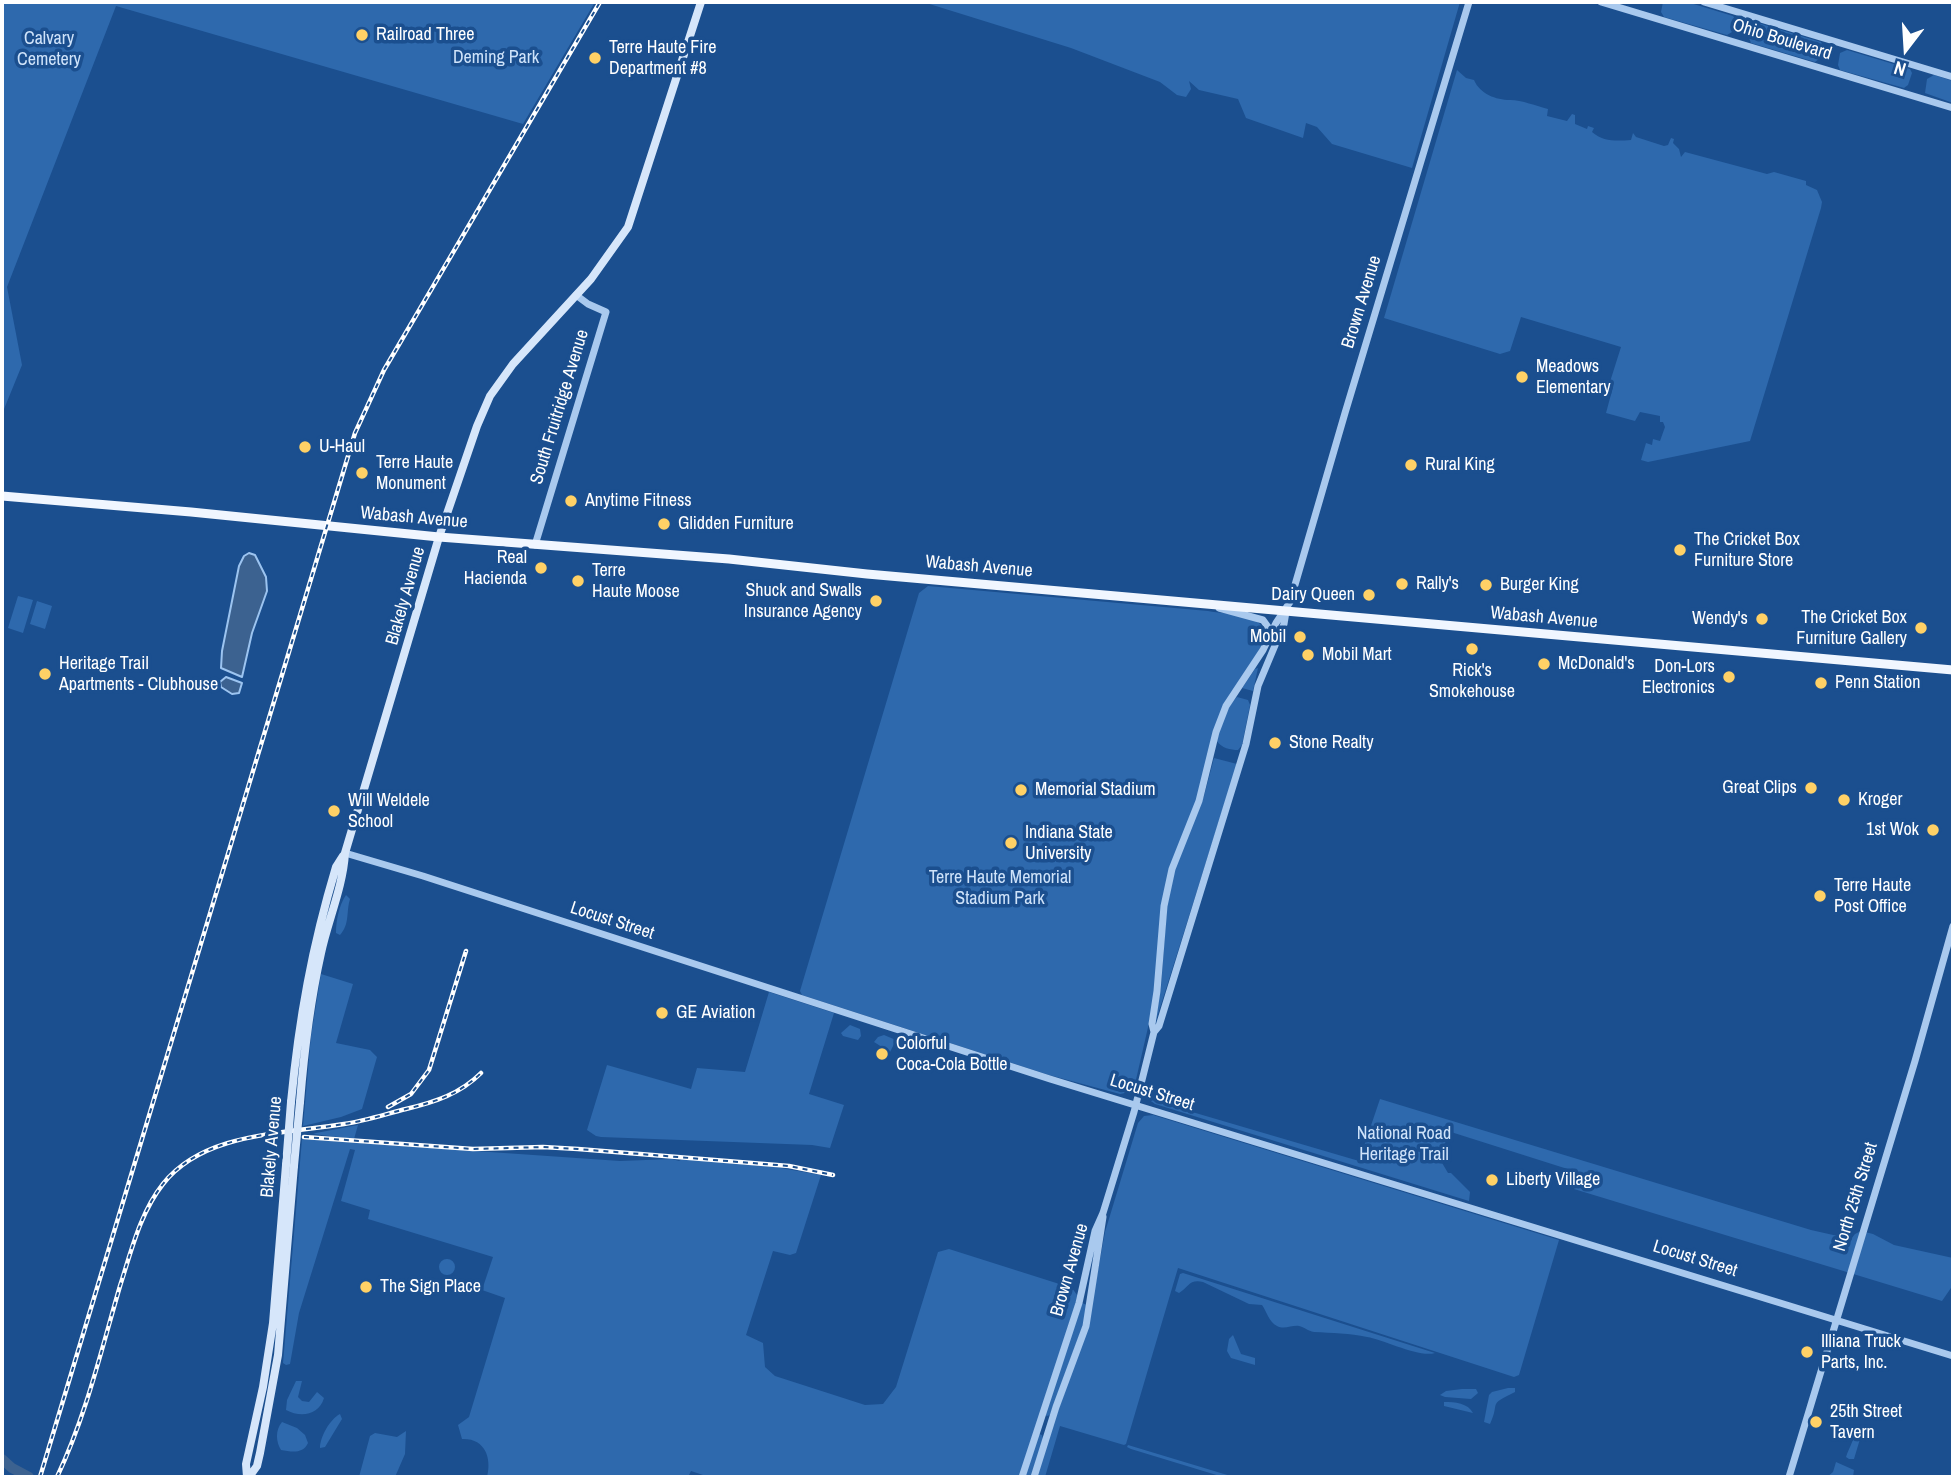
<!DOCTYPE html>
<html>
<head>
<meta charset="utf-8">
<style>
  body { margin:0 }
  #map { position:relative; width:1955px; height:1479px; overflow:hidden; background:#1b4f8f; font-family:"Archivo Narrow",sans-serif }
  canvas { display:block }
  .frame { position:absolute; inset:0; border:4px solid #fff; pointer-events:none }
  .north { position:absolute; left:1871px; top:14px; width:70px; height:70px; -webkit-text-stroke:5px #1b4f8f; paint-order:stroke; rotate:197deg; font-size:19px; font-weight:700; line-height:28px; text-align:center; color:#fff }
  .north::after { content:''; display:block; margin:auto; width:24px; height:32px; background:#fff; clip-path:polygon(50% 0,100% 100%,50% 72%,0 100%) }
</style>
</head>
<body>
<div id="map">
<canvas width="1955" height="1479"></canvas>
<div class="frame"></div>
<div class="north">N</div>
</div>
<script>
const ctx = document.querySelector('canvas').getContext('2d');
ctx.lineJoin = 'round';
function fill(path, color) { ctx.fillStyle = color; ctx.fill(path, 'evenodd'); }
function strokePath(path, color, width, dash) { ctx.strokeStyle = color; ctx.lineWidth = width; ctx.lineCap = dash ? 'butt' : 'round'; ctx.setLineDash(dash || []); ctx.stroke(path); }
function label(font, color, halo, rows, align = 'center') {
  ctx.font = font + ' "Archivo Narrow",sans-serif'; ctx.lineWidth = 7; ctx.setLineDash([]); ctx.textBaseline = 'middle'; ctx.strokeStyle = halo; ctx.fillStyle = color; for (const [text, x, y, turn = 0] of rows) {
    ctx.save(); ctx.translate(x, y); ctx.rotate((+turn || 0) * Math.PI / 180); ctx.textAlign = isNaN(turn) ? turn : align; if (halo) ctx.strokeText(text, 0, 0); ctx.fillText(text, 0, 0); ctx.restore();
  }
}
const green = new Path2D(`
  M 2,2 L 595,2 L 523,124 L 116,6 L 7,287 L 22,365 L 2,414 Z
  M 923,2 L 1460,2 L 1412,168 L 1332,144 L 1317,127 L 1306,123 L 1303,138 L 1246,118 L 1238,99 L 1199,90 L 1189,81 L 1191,89 L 1186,97 L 1177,95 L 1160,82 L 1071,48 Z
  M 1663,2 L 1687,2 L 1733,16 L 1736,20 L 1732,32 L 1727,35 L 1664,17 L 1661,12 Z
  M 1758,23 L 1821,42 L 1823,46 L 1819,59 L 1815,62 L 1751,43 L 1749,38 L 1751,26 Z
  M 1847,50 L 1910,69 L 1912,73 L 1908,85 L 1904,88 L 1840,70 L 1838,65 L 1840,53 Z
  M 1457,70 L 1466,78 L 1474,80 C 1480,94 1496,100 1510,100 C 1522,100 1536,106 1548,109 L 1547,116 L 1567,121 L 1572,114 L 1575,115 L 1575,124 L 1587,129 L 1588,126 L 1594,128 L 1592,132 C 1603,142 1617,141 1631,140 L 1633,133 L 1636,137 L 1664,146 L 1668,145 L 1671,138 L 1674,139 L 1673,143 L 1679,149 L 1681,157 L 1685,152 L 1767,174 L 1774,172 L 1806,181 L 1806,185 L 1817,190 L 1822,202 L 1821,208 L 1750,441 L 1648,462 L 1641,460 L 1646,443 L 1652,445 L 1653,439 L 1660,441 L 1665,427 L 1663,422 L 1660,422 L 1660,416 L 1640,412 L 1635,421 L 1606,413 L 1613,387 L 1609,385 L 1621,347 L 1521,317 L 1510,351 L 1500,354 L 1384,318 Z
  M 1934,75 L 1953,81 L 1953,103 L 1925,93 L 1927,79 Z
  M 928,586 L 1208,611 C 1228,615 1266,612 1266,639 L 1231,694 L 1198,796 L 1169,870 L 1152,1010 L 1135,1084 C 1132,1091 1127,1093 1120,1094 L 1049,1075 L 802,995 L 800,991 L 919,593 Z
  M 18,596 L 33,600 L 23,633 L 8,628 Z
  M 37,601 L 52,606 L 45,629 L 30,624 Z
  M 1258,668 L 1253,691 L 1242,688 L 1255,669 Z
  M 1237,697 L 1248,700 L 1250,705 L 1242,745 L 1238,750 C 1231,750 1221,748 1217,741 C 1220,727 1227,706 1237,697 Z
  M 1214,758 L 1237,764 L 1154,1027 L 1161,987 L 1167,905 L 1176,865 L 1204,796 Z
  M 346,895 L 350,899 C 346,912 350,924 340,935 L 336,933 C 336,921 339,905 346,895 Z
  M 321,974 L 353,984 L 336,1043 L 370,1050 L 377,1057 L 362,1109 L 341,1117 L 303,1126 L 311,1036 Z
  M 769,992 L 834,1013 L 809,1094 L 844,1105 L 830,1148 L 812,1145 L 601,1137 L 596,1136 L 587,1130 L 607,1065 L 691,1089 L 697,1068 L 745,1072 Z
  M 850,1025 L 860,1029 L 861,1036 L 858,1040 L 843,1036 L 841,1033 Z
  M 884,1035 L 896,1040 L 890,1052 L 874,1042 L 878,1037 Z
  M 1148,1099 L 1359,1161 L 1380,1099 L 1811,1230 L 1851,1239 L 1855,1234 L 1861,1231 L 1873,1234 L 1894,1245 L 1953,1258 L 1953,1285 L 1942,1301 L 1574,1189 L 1577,1172 L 1451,1132 L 1438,1156 L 1448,1173 L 1451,1173 L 1470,1192 L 1469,1201 L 1155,1104 Z
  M 1153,1115 L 1559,1240 L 1519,1375 L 1514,1377 L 1178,1268 L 1126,1444 L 1124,1445 L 1060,1426 L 1045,1477 L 1037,1477 L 1049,1436 L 1087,1330 L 1105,1232 L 1138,1123 L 1144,1116 Z
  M 358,1125 L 354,1139 L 313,1134 L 316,1133 Z
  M 302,1139 L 620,1161 L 672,1159 L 679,1161 L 682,1159 L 775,1167 L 821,1175 L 796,1253 L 790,1255 L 773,1251 L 746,1335 L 763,1343 L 765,1367 L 775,1376 L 865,1405 L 883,1404 L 896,1387 L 938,1252 L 949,1249 L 1072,1288 L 1077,1295 L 1076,1303 L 1019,1477 L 709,1477 L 691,1471 L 688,1477 L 487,1477 C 492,1458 485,1438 462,1439 L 458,1425 L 469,1417 L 505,1298 L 482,1290 L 493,1257 L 368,1219 L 370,1210 L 341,1201 L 355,1150 L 350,1149 L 299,1313 L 290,1364 L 286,1365 L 283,1363 Z
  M439 1267a8 8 0 1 1 16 0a8 8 0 1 1-16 0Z
  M 1183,1273 L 1435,1353 C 1419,1358 1385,1340 1367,1337 C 1350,1333 1332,1333 1314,1332 C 1308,1331 1304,1327 1299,1326 C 1292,1325 1284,1330 1277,1326 C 1269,1322 1267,1312 1262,1305 L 1249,1304 L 1203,1282 C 1189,1279 1189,1287 1179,1293 L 1175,1291 L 1180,1274 Z
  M 1082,1303 L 1087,1305 L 1084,1322 L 1050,1415 L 1047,1416 L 1045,1415 Z
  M 1233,1335 L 1241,1354 L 1255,1358 L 1255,1365 L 1231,1358 L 1227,1351 L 1229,1339 Z
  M 296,1381 L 302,1381 L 298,1397 L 302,1401 L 309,1402 L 317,1392 L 324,1398 C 319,1415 301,1418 286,1410 L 287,1400 Z
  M 1508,1388 L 1515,1388 L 1515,1392 C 1486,1406 1501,1401 1490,1424 L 1484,1422 L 1489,1395 L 1492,1392 Z
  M 1462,1389 L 1476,1389 L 1478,1393 L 1471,1399 L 1445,1397 L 1440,1395 L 1446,1391 Z
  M 1444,1402 C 1455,1402 1468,1403 1473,1413 L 1444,1406 Z
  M 340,1414 L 342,1419 L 325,1447 L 320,1448 C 320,1437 330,1419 340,1414 Z
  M 282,1422 L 297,1428 L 305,1435 L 308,1443 C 303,1454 292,1452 281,1450 C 276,1442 275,1430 282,1422 Z
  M 1857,1426 L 1863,1429 L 1854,1459 L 1849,1459 L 1846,1457 C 1849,1447 1857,1437 1853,1427 Z
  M 406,1431 L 405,1454 L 395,1477 L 359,1477 L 370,1436 L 375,1433 L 397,1437 Z
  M 1039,1434 L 1042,1435 L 1043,1439 L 1031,1477 L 1025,1477 Z
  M 1128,1445 L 1234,1477 L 1223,1477 L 1131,1449 L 1127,1447 Z
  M 1836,1462 L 1854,1470 L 1853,1477 L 1827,1477 L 1833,1472 Z`);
const water = new Path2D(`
  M 249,553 L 255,555 L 266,577 L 267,591 L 252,633 L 242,677 L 221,668 L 222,651 L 239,566 L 244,556 Z
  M 226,677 L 242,683 L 239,693 L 232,694 L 221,687 L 220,682 Z`);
const river = new Path2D(`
  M 2,1459 L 12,1468 L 29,1477`);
const tertiary = new Path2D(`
  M 1601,2 L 1953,108
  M 1704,2 L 1953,77
  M 535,545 L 606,312 L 588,304 L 576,295
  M 1219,608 L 1263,620 L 1268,627 L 1269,638
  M 345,853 L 423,876 L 1050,1079 L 1953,1356
  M 1154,1032 L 1152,1024 L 1157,991 L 1164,906 L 1172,869 L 1199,801 L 1216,732 L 1226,706 L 1263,650 L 1276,623 L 1290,602 L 1345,413 L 1469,2
  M 1022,1477 L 1079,1303 L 1095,1231 L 1103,1213 L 1134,1112 L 1154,1032 L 1159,1026 L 1246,744 L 1258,686 L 1284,624 L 1286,612
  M 1034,1477 L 1056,1407 L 1086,1326 L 1103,1217
  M 1789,1477 L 1915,1061 L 1953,926`);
const secondary = new Path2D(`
  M 291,1102 C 299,1019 312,947 336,867 L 343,856
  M 300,1102 C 304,1052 310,1002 321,953 C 328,920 343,887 345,853 L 439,537 L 477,426 L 490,396 L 513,364 L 591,279 L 628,227 L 701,2
  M 247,1477 L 246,1464 L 263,1387 L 273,1323 L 286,1165
  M 249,1477 L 257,1466 L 260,1453 L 278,1355 L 294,1166`);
const primary = new Path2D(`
  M 2,496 L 191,512 L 439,537 L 729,559 L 867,574 L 1953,670`);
const rail = new Path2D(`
  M 388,1107 L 411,1094 L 429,1070 L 466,951
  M 304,1137 L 473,1149 L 543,1147 L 578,1149 L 789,1166 L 833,1175
  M 40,1477 L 355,433 L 384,370 L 600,2
  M 57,1477 C 86,1416 101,1351 120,1286 C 131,1252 140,1213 163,1184 C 204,1132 284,1134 344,1124 C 365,1121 386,1114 406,1109 C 435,1102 460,1094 481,1073`);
const secondaryBridge = new Path2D(`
  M 286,1165 L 291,1102
  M 294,1166 L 300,1102`);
const markers = [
  [362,35,7,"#ffd166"],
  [595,58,7,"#ffd166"],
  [1522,377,7,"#ffd166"],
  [305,447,7,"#ffd166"],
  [1411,465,7,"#ffd166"],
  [362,473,7,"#ffd166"],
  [571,501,7,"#ffd166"],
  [664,524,7,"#ffd166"],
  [1680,550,7,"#ffd166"],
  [541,568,7,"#ffd166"],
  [578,581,7,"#ffd166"],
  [1402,584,7,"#ffd166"],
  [1486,585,7,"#ffd166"],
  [1369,595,7,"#ffd166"],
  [876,601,7,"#ffd166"],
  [1762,619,7,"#ffd166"],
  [1921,628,7,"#ffd166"],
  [1300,637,7,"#ffd166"],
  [1472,649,7,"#ffd166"],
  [1308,655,7,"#ffd166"],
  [1544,664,7,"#ffd166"],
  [45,674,7,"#ffd166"],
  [1729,677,7,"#ffd166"],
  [1821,683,7,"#ffd166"],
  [1275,743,7,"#ffd166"],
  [1811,788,7,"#ffd166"],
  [1021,790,7,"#ffd166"],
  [1844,800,7,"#ffd166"],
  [334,811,7,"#ffd166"],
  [1933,830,7,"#ffd166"],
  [1011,843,7,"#ffd166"],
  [1820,896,7,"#ffd166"],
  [662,1013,7,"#ffd166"],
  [882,1054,7,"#ffd166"],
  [1492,1180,7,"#ffd166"],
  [366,1287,7,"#ffd166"],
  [1807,1352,7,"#ffd166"],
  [1816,1422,7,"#ffd166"]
];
const poiNames = [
  ["Railroad Three",376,35],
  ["Terre Haute Fire",609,48],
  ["Department #8",609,69],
  ["Meadows",1536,367],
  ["Elementary",1536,388],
  ["U-Haul",319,447],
  ["Terre Haute",376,463],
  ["Monument",376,484],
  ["Rural King",1425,465],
  ["Anytime Fitness",585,501],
  ["Glidden Furniture",678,524],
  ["The Cricket Box",1694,540],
  ["Furniture Store",1694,561],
  ["Real",527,558,"right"],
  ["Hacienda",527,579,"right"],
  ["Terre",592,571],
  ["Haute Moose",592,592],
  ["Rally's",1416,584],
  ["Burger King",1500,585],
  ["Shuck and Swalls",862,591,"right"],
  ["Insurance Agency",862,612,"right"],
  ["Dairy Queen",1355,595,"right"],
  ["The Cricket Box",1907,618,"right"],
  ["Furniture Gallery",1907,639,"right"],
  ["Wendy's",1748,619,"right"],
  ["Mobil",1286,637,"right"],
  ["Mobil Mart",1322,655],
  ["Heritage Trail",59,664],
  ["Apartments - Clubhouse",59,685],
  ["McDonald's",1558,664],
  ["Don-Lors",1715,667,"right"],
  ["Electronics",1715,688,"right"],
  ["Rick's",1472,671,"center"],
  ["Smokehouse",1472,692,"center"],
  ["Penn Station",1835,683],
  ["Stone Realty",1289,743],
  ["Great Clips",1797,788,"right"],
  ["Memorial Stadium",1035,790],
  ["Kroger",1858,800],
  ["Will Weldele",348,801],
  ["School",348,822],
  ["1st Wok",1919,830,"right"],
  ["Indiana State",1025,833],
  ["University",1025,854],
  ["Terre Haute",1834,886],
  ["Post Office",1834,907],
  ["GE Aviation",676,1013],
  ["Colorful",896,1044],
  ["Coca-Cola Bottle",896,1065],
  ["Liberty Village",1506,1180],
  ["The Sign Place",380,1287],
  ["Illiana Truck",1821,1342],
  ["Parts, Inc.",1821,1363],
  ["25th Street",1830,1412],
  ["Tavern",1830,1433]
];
const parkNames = [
  ["Calvary",49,39],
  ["Cemetery",49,60],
  ["Deming Park",496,58],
  ["Terre Haute Memorial",1000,878],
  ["Stadium Park",1000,899],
  ["National Road",1404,1134],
  ["Heritage Trail",1404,1155]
];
const streetNames = [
  ["Ohio Boulevard",1782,40,17],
  ["Brown Avenue",1362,302,-73],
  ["South Fruitridge Avenue",560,407,-73],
  ["Wabash Avenue",414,518,5],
  ["Wabash Avenue",979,567,5],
  ["Blakely Avenue",406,596,-74],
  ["Wabash Avenue",1544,618,5],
  ["Locust Street",612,921,18],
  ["Locust Street",1152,1093,17],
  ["Blakely Avenue",272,1147,-85],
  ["North 25th Street",1856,1197,-73],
  ["Locust Street",1695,1259,17],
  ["Brown Avenue",1070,1270,-74]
];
fill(green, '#2e69ad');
fill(water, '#3c6290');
strokePath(water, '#9cc4f0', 2);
strokePath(river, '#3c6290', 10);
strokePath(tertiary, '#a9c9ee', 7);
strokePath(secondary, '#d6e6fa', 8);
strokePath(primary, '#f0f6ff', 9);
strokePath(rail, '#fff', 4.5);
strokePath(rail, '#1b4f8f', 2, [5]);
strokePath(secondaryBridge, '#d6e6fa', 8);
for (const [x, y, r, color] of markers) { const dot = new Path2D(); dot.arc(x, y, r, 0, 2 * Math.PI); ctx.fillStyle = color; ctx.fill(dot); strokePath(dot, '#1b4f8f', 2.5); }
label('18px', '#fff', '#1b4f8f', poiNames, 'left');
label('18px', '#cfe3fa', '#1b4f8f', parkNames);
label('18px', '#fff', '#1b4f8f', streetNames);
</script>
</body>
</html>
